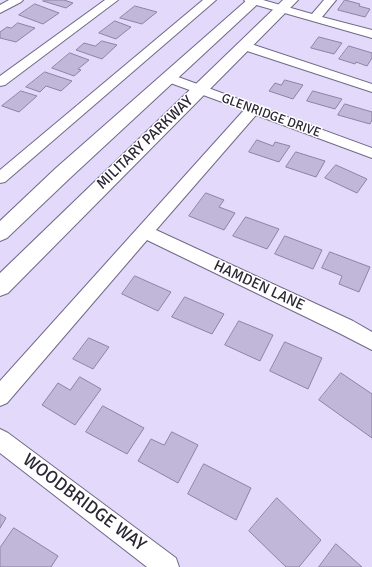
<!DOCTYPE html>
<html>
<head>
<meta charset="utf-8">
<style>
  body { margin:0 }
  canvas { display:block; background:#e2d9fb }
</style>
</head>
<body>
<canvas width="372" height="567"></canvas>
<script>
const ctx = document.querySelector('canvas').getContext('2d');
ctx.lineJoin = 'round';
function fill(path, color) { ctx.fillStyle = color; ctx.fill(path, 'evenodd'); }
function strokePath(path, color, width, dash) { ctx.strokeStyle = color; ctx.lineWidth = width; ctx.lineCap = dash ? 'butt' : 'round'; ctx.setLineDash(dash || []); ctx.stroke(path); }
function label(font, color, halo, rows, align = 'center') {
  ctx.font = font + ' Signika,sans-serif'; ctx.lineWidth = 3; ctx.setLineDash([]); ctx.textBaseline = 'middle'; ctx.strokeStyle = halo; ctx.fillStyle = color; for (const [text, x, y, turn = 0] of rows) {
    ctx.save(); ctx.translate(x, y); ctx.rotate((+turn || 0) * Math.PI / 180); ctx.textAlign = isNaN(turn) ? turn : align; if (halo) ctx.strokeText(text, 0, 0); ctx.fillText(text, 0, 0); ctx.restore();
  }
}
const building = new Path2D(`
  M 44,0 L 64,0 L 73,3 L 66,8 L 43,1 Z
  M 345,0 L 360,4 L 359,6 L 370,9 L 365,17 L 338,10 Z
  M 35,4 L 59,13 L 43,24 L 19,15 Z
  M 135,6 L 157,12 L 142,24 L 120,18 Z
  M 115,21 L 131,27 L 116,39 L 99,33 Z
  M 18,23 L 35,28 L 16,42 L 0,38 L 0,32 L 7,27 L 11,28 Z
  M 319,37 L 342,43 L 334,54 L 311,48 Z
  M 102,41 L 117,45 L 102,59 L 76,50 L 84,43 L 95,46 Z
  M 349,46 L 372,53 L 372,58 L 367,66 L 356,62 L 355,64 L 339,59 Z
  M 70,53 L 89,60 L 78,69 L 81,70 L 74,76 L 52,68 Z
  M 45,72 L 72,81 L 61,91 L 46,86 L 40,92 L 26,87 Z
  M 285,80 L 303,85 L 293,99 L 269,91 L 275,83 L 281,85 Z
  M 21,91 L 37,96 L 19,112 L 2,106 Z
  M 313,91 L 342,99 L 335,109 L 307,101 Z
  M 345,104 L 372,112 L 372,120 L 370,124 L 338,115 Z
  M 257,140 L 273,146 L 275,142 L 290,146 L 279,162 L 249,152 Z
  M 296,152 L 325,161 L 316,177 L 286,167 Z
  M 336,165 L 367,179 L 357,193 L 325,178 Z
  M 206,193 L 224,200 L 219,207 L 235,213 L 224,230 L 189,216 Z
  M 246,217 L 279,229 L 267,249 L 233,236 Z
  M 285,236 L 322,250 L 313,269 L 275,254 Z
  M 330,252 L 370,267 L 359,292 L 339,284 L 342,276 L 322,268 Z
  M 135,276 L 171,292 L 158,311 L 122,294 Z
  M 185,297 L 224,314 L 212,334 L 172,317 Z
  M 239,321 L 273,335 L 260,361 L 225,345 Z
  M 89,338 L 109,347 L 93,369 L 73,359 Z
  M 285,342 L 322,358 L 308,389 L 270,371 Z
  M 341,373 L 372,394 L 372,438 L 319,400 Z
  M 80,377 L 101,389 L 75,425 L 42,405 L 58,383 L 70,390 Z
  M 103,406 L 144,428 L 127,454 L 86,432 Z
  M 172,432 L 198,445 L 178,483 L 138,461 L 151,439 L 164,445 Z
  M 204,464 L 251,488 L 236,520 L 188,494 Z
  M 277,498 L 321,540 L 299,567 L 286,567 L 249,531 Z
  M 0,514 L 6,518 L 0,528 Z
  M 14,528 L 58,556 L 51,567 L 0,567 L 0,548 Z
  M 336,544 L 362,567 L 319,567 Z`);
const minor = new Path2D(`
  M 9,0 L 23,0 L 21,2 L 0,13 L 0,5 Z
  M 105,0 L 118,0 L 5,85 L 0,86 L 0,76 Z
  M 203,0 L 216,0 L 5,182 L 0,183 L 0,170 Z
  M 244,0 L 263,0 L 312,14 L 324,0 L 336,0 L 322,17 L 372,30 L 372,38 L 246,2 Z
  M 245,42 L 372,84 L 372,92 L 241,49 L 239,46 L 241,43 Z
  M 170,74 L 372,148 L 372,158 L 256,115 L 156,230 L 353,321 L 372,332 L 372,350 L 339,333 L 147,240 L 7,403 L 0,406 L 0,381 L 244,110 L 165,81 L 163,78 L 165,75 Z
  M 0,429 L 8,433 L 176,558 L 179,567 L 147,567 L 0,453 Z`);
const major = new Path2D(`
  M 247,0 L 262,0 L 70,178 L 7,238 L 0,241 L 0,221 L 56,168 Z
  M 283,0 L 298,0 L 8,293 L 0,296 L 0,273 Z`);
const farStreetnames = [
  ["GLENRIDGE DRIVE",271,116,20]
];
const streetNames = [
  ["MILITARY PARKWAY",145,143,-44],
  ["HAMDEN LANE",259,286,25]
];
const nearStreetnames = [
  ["WOODBRIDGE WAY",84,503,37]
];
fill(building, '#c1b7d9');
strokePath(building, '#8d84a4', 1);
strokePath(minor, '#726988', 2);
strokePath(major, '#726988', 2);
fill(minor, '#fff');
fill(major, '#fff');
label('13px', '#2b2734', '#fff', farStreetnames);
label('15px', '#2b2734', '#fff', streetNames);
label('18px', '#2b2734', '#fff', nearStreetnames);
</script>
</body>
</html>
